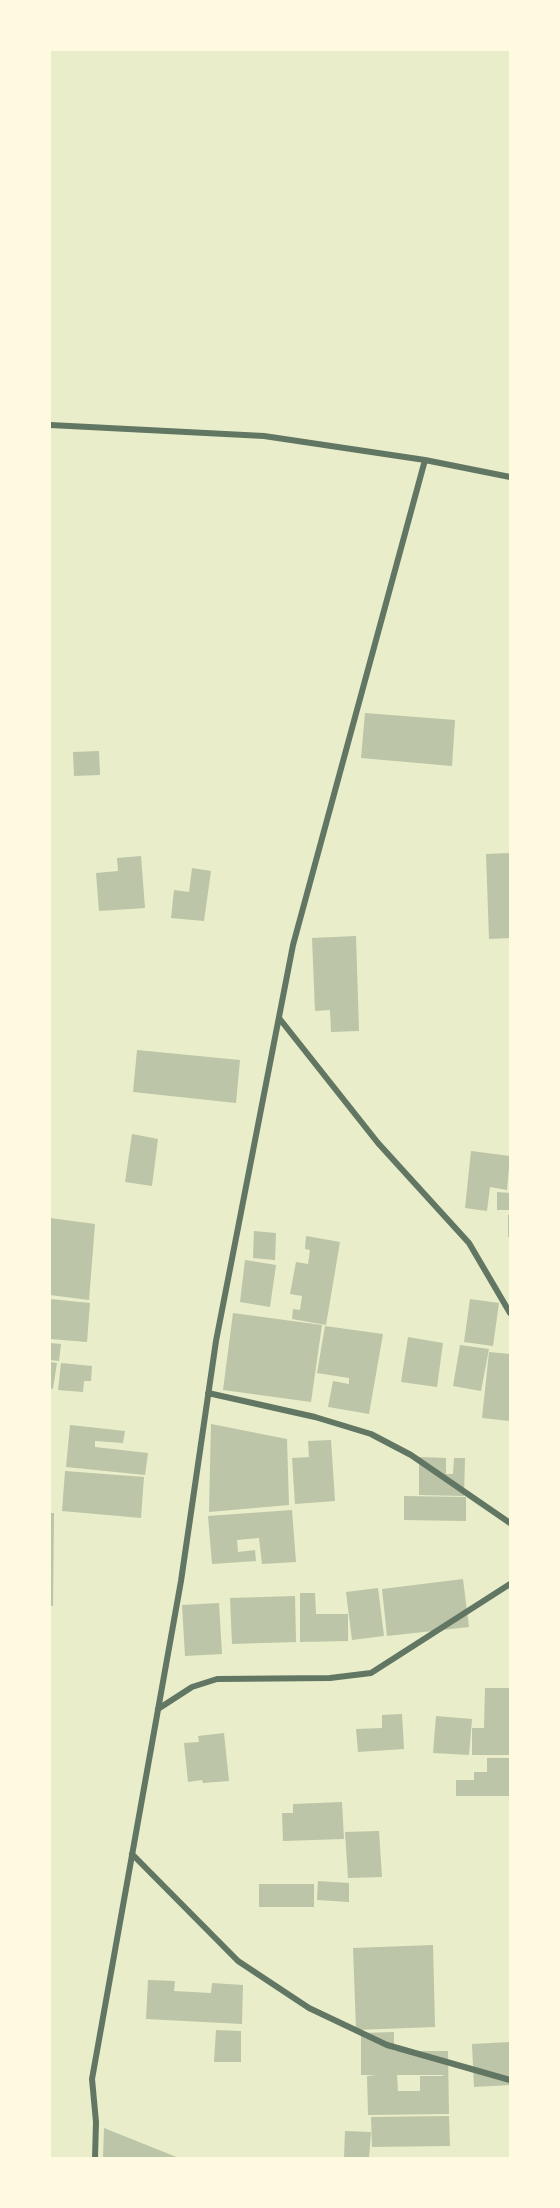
<!DOCTYPE html>
<html>
<head>
<meta charset="utf-8">
<style>
  body { margin:0 }
  #map { position:relative; width:560px; height:2208px; overflow:hidden; background:#e9edc9; font-family:Jost,sans-serif }
  canvas { display:block }
  .frame { position:absolute; inset:0; border:51px solid #fefae0; pointer-events:none }
</style>
</head>
<body>
<div id="map">
<canvas width="560" height="2208"></canvas>
<div class="frame"></div>
</div>
<script>
const ctx = document.querySelector('canvas').getContext('2d');
ctx.lineJoin = 'round';
function fill(path, color) { ctx.fillStyle = color; ctx.fill(path, 'evenodd'); }
function strokePath(path, color, width, dash) { ctx.strokeStyle = color; ctx.lineWidth = width; ctx.lineCap = dash ? 'butt' : 'round'; ctx.setLineDash(dash || []); ctx.stroke(path); }
const building = new Path2D(`
  M 365,713 L 455,720 L 452,766 L 361,758 Z
  M 99,751 L 100,775 L 74,776 L 73,752 Z
  M 510,853 L 510,938 L 489,939 L 486,854 Z
  M 141,856 L 145,908 L 99,911 L 96,873 L 118,871 L 117,858 Z
  M 192,868 L 211,871 L 204,921 L 171,918 L 174,890 L 189,892 Z
  M 356,936 L 359,1031 L 331,1032 L 330,1010 L 315,1011 L 312,938 Z
  M 137,1050 L 240,1060 L 236,1103 L 133,1092 Z
  M 132,1134 L 158,1139 L 152,1186 L 125,1182 Z
  M 471,1151 L 510,1156 L 507,1190 L 490,1187 L 487,1211 L 465,1208 Z
  M 497,1192 L 510,1193 L 510,1210 L 497,1210 Z
  M 508,1215 L 510,1215 L 510,1237 L 508,1237 Z
  M 50,1218 L 95,1224 L 89,1300 L 50,1295 Z
  M 254,1231 L 276,1233 L 275,1260 L 253,1258 Z
  M 306,1236 L 340,1242 L 326,1325 L 292,1319 L 293,1309 L 300,1310 L 302,1296 L 290,1294 L 296,1262 L 308,1264 L 310,1250 L 305,1249 Z
  M 245,1260 L 276,1265 L 270,1307 L 240,1302 Z
  M 50,1299 L 90,1303 L 87,1342 L 50,1339 Z
  M 470,1299 L 499,1303 L 493,1346 L 464,1342 Z
  M 233,1313 L 322,1325 L 311,1402 L 223,1390 Z
  M 325,1326 L 383,1334 L 369,1414 L 328,1407 L 333,1381 L 349,1384 L 349,1378 L 317,1373 Z
  M 408,1337 L 443,1343 L 437,1387 L 401,1382 Z
  M 50,1343 L 61,1344 L 59,1361 L 50,1360 Z
  M 460,1345 L 489,1349 L 481,1391 L 453,1386 Z
  M 489,1352 L 510,1354 L 510,1421 L 482,1418 Z
  M 50,1362 L 57,1363 L 53,1389 L 50,1388 Z
  M 61,1363 L 92,1366 L 91,1381 L 84,1381 L 83,1392 L 58,1390 Z
  M 211,1424 L 287,1439 L 289,1505 L 209,1512 Z
  M 70,1425 L 125,1431 L 123,1443 L 95,1441 L 95,1447 L 148,1453 L 145,1475 L 66,1467 Z
  M 331,1440 L 335,1501 L 295,1504 L 292,1458 L 309,1457 L 308,1441 Z
  M 419,1457 L 446,1458 L 446,1474 L 453,1474 L 454,1458 L 465,1458 L 464,1496 L 419,1495 Z
  M 65,1471 L 144,1477 L 141,1518 L 62,1511 Z
  M 404,1496 L 466,1497 L 466,1521 L 404,1520 Z
  M 292,1510 L 296,1562 L 262,1564 L 259,1538 L 237,1540 L 238,1552 L 255,1550 L 256,1561 L 212,1564 L 208,1516 Z
  M 50,1513 L 54,1513 L 53,1606 L 50,1606 Z
  M 463,1579 L 469,1627 L 387,1636 L 382,1589 Z
  M 378,1588 L 384,1636 L 352,1640 L 346,1592 Z
  M 300,1593 L 315,1593 L 316,1614 L 348,1614 L 348,1641 L 300,1642 Z
  M 295,1596 L 296,1642 L 232,1644 L 230,1598 Z
  M 219,1603 L 222,1654 L 185,1656 L 182,1605 Z
  M 485,1688 L 510,1688 L 510,1755 L 472,1755 L 472,1728 L 484,1728 Z
  M 402,1714 L 404,1749 L 358,1752 L 356,1729 L 382,1728 L 382,1715 Z
  M 436,1716 L 472,1719 L 469,1755 L 433,1753 Z
  M 224,1733 L 229,1781 L 203,1783 L 202,1780 L 188,1782 L 184,1743 L 199,1742 L 198,1736 Z
  M 487,1758 L 510,1758 L 510,1796 L 456,1796 L 456,1780 L 474,1780 L 474,1772 L 487,1772 Z
  M 342,1802 L 344,1839 L 283,1841 L 282,1813 L 293,1813 L 293,1804 Z
  M 379,1831 L 382,1877 L 348,1878 L 345,1832 Z
  M 318,1881 L 349,1883 L 349,1902 L 317,1900 Z
  M 259,1884 L 314,1884 L 314,1907 L 259,1907 Z
  M 433,1945 L 435,2027 L 356,2030 L 353,1948 Z
  M 148,1980 L 175,1981 L 174,1991 L 211,1993 L 212,1983 L 243,1985 L 242,2024 L 146,2019 Z
  M 216,2030 L 241,2031 L 241,2062 L 214,2062 Z
  M 394,2032 L 394,2051 L 448,2051 L 449,2114 L 368,2115 L 367,2076 L 377,2075 L 361,2075 L 361,2033 ZM 397,2075 L 443,2075 L 443,2076 L 420,2076 L 420,2091 L 398,2091 Z
  M 510,2042 L 510,2085 L 474,2087 L 472,2044 Z
  M 449,2116 L 450,2146 L 372,2147 L 371,2117 Z
  M 104,2128 L 179,2158 L 103,2158 Z
  M 345,2131 L 371,2132 L 369,2158 L 344,2158 Z`);
const minor = new Path2D(`
  M 50,425 L 264,436 L 425,460 L 510,477
  M 279,1018 L 378,1143 L 469,1243 L 510,1313
  M 208,1393 L 315,1417 L 371,1434 L 411,1455 L 510,1523
  M 158,1709 L 192,1687 L 217,1679 L 330,1678 L 371,1673 L 510,1584
  M 132,1854 L 238,1961 L 309,2008 L 387,2045 L 510,2080
  M 95,2158 L 96,2122 L 92,2079 L 181,1581 L 216,1341 L 293,945 L 425,460`);
fill(building, '#bcc5a7');
strokePath(minor, '#617663', 6);
</script>
</body>
</html>
